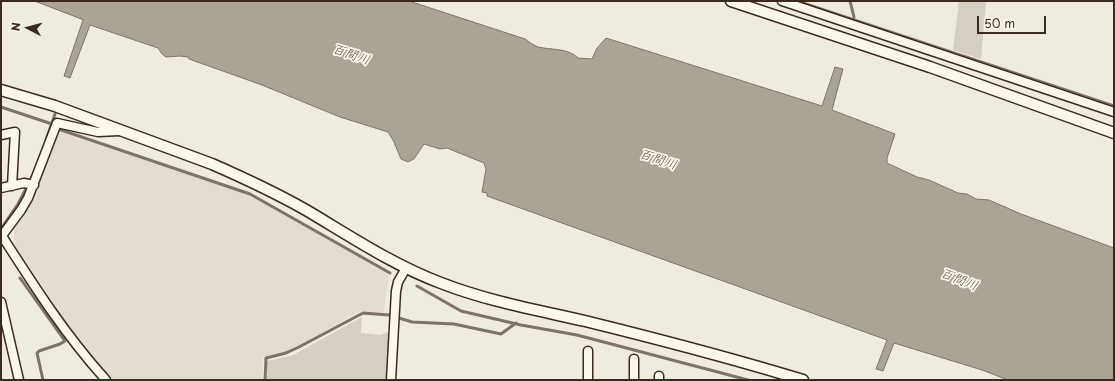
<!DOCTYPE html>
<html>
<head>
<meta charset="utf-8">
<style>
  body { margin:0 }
  #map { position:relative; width:1115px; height:381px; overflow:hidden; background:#f0ebe0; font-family:"Playpen Sans",sans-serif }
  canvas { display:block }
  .frame { position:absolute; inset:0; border:2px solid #3b2a1e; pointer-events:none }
  .north { position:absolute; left:8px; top:8px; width:40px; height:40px; -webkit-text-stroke:3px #fbf7ec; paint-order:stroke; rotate:276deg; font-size:11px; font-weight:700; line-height:16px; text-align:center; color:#3b2a1e }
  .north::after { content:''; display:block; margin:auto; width:14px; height:18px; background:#3b2a1e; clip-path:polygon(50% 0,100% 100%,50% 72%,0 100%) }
  .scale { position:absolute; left:977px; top:16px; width:69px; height:18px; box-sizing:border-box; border:2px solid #3b2a1e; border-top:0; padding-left:5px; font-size:12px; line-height:14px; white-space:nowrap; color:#3b2a1e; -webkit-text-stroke:3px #fbf7ec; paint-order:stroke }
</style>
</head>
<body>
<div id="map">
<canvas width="1115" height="381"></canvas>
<div class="frame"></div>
<div class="north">N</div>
<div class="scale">50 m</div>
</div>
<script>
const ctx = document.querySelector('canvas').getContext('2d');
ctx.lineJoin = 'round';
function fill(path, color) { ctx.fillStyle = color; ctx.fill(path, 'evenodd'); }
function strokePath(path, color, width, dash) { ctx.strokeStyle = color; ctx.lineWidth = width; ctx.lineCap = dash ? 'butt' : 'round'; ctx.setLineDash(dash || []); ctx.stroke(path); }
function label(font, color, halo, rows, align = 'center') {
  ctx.font = font + ' "Playpen Sans","Klee One",sans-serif'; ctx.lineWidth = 3.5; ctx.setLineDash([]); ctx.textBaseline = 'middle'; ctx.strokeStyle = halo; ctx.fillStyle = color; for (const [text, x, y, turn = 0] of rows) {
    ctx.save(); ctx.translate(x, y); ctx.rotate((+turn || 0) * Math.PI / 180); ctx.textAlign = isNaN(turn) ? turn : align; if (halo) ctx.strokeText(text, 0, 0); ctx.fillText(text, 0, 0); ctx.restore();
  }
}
const built = new Path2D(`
  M 57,131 L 248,195 L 389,274 L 384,313 L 360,311 L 289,351 L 263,357 L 262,380 L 112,380 L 71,331 L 44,293 L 14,244 L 14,230 L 36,194 Z`);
const green = new Path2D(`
  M 959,1 L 986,1 L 981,59 L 953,50 Z
  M 362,317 L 361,333 L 380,335 L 391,331 L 388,380 L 267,380 L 267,361 L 291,356 Z`);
const water = new Path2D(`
  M 35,1 L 409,1 L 525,39 C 529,42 533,45 538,47 C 551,50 569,48 578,58 L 592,59 L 597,48 L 606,38 L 822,106 L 835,67 L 843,69 L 832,110 L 895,134 L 887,158 L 887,163 L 917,177 L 929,180 L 958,193 L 967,194 L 976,199 L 989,200 L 1021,214 L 1114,248 L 1114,380 L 1008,380 L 982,370 L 894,343 L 883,371 L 876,369 L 887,340 L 487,196 L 487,193 L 482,192 L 486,169 L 484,163 L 447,148 L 440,149 L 424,144 L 414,159 L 408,162 L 401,159 L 393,140 L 388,132 L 340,117 L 262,85 L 189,59 L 188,57 L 180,56 L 166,57 L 162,54 L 158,48 L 90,25 L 70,78 L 64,76 L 83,20 Z`);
const stream = new Path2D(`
  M 797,1 L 1114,106
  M 850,1 L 854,17 L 853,21
  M 1,107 L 52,124
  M 58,129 L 250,194 L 390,273
  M 46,140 L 55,114
  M 1,229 L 18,204 L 33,175
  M 20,278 L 65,341 L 60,344 L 39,351 L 37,353 L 43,380
  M 417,286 L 461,311 L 521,325 L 577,335 L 748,380
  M 265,380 L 266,358 L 286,353 L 299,347 L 363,313 L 389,315 L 412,322 L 454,324 L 501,334 L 516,323`);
const minor = new Path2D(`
  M 782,1 L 1114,112
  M 1,135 L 15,132 L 12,186
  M 1,188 L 24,183 L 34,185
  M 2,236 C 34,286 66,336 106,380
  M 1,237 L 21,210 L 28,198 L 57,123 L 98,132 L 119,131
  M 1,302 L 19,380
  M 391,380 L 396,291 L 398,282 L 406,268
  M 588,380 L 588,351
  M 634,380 L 634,359
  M 659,380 L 659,376`);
const tertiary = new Path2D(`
  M 731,1 L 930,67 L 1114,133
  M 1,90 L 55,106 L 212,164 C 244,178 276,193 306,210 C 350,236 393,265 441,283 C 487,301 537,310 585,321 C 658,339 731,358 803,380`);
const waterNames = [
  ["百間川",351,55,19],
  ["百間川",658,160,19],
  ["百間川",959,280,22]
];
fill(built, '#e2dcd1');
fill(green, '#d5cec3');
fill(water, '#aca397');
strokePath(water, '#7f7367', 1);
strokePath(stream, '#7f7367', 3);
strokePath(minor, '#3b2a1e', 11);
strokePath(tertiary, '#3b2a1e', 13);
strokePath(minor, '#fbf7ec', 8);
strokePath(tertiary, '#fbf7ec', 10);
label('italic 13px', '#635448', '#fbf7ec', waterNames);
</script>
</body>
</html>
